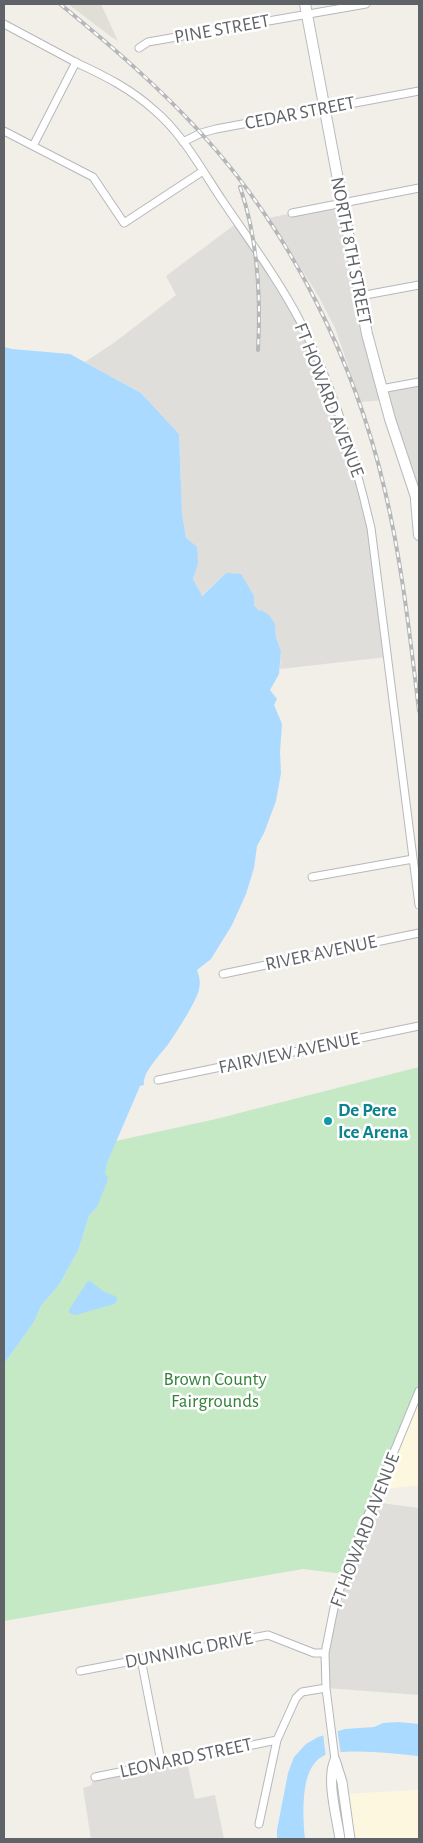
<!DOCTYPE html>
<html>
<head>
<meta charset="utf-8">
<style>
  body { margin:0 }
  #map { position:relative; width:423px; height:1843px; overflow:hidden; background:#f1efe8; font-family:"Alegreya Sans",sans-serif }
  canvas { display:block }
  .frame { position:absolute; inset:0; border:5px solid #5f6368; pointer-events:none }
</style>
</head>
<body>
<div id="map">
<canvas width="423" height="1843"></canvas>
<div class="frame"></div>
</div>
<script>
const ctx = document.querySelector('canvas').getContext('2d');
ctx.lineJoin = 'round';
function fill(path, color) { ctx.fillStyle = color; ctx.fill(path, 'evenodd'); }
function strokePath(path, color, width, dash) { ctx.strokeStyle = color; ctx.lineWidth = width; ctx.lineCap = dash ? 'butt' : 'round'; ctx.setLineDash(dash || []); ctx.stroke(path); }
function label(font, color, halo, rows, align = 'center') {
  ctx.font = font + ' "Alegreya Sans",sans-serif'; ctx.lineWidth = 5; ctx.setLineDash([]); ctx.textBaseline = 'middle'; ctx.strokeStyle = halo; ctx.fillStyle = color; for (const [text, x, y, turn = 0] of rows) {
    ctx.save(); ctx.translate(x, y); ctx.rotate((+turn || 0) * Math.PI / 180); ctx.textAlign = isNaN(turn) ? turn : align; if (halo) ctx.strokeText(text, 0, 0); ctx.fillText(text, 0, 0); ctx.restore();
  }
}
const commercial = new Path2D(`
  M 419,1391 L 419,1485 L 377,1490 Z
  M 419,1790 L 419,1839 L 350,1839 L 344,1794 Z`);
const industrial = new Path2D(`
  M 342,202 L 381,389 L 419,382 L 419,506 L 384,400 L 361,402 L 335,328 L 319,297 L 269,218 Z
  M 237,223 L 266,266 L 314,351 L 361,483 L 387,657 L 280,669 L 281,651 L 276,637 L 275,624 L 259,612 L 254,605 L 254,596 L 226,573 L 201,596 L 193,579 L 198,564 L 186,538 L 182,513 L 179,434 L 141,393 L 85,362 L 115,342 L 176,295 L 166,276 Z
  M 373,1502 L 419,1508 L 419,1695 L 326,1688 L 325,1653 L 334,1608 Z
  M 186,1757 L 195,1799 L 215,1795 L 224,1839 L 91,1839 L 83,1788 L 92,1785 L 92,1776 Z`);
const education = new Path2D(`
  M 68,4 L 101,4 L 118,41 L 110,36 Z`);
const green = new Path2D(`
  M 419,1067 L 419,1391 L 344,1574 L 303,1569 L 4,1621 L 4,1364 L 34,1322 L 41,1306 L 59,1285 L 78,1251 L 89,1216 L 97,1207 L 107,1163 L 116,1141 L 216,1119 Z`);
const water = new Path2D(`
  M 4,347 L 12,349 L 70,354 L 141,393 L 179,434 L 182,513 L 186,538 L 197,547 L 198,564 L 193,579 L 202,596 L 226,573 L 241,574 L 254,596 L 254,605 L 259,611 L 261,610 L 269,615 L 275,624 L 276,637 L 281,651 L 279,674 L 270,690 L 277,699 L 274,705 L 282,724 L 280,752 L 281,773 L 276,801 L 264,833 L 257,846 L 254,868 L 246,894 L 232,925 L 211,959 L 197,970 C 199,976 201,982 199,989 C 198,999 176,1033 169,1043 C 162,1053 142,1072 144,1085 L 140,1086 L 107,1163 L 105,1174 L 108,1177 L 107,1182 L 97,1207 L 89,1216 L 78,1251 L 59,1285 L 41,1306 L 34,1322 L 4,1364 Z
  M 90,1281 L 103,1291 L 117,1297 L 117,1301 L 114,1304 L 76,1315 L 69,1313 L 69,1310 L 87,1282 Z
  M 398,1722 L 419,1724 L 419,1756 C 396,1754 343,1747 323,1756 C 299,1768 303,1818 305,1839 L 277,1839 L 277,1830 L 288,1773 L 294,1757 L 306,1744 L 318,1737 L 345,1729 L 374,1727 L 383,1723 Z`);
const pier = new Path2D(`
  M 337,1728 L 341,1755 L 326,1758 L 323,1733 Z`);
const minor = new Path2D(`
  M 4,24 C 28,37 53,50 77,63 C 105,76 131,89 154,110 C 182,133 202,170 222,200 C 249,240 278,279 300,321 C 332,384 355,459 371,528 L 419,905
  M 139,48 L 148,42 L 366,4
  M 4,131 L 93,177 L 124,223 L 203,171
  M 183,142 L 201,133 L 216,129 L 419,91
  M 33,146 L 76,62
  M 292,213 L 419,188
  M 360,296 L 419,285
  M 381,389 L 419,382
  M 312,877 L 413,859
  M 223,974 L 419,933
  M 158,1080 L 419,1026
  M 141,1659 L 161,1762
  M 80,1671 L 268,1635 L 314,1653 L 325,1653
  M 326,1688 L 335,1760
  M 95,1777 L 277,1740
  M 259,1824 L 277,1740 L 296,1698 L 302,1692 L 326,1688 L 325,1653 L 334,1608 L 347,1566 L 419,1391`);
const tertiary = new Path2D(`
  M 335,1760 L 342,1782 L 350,1839
  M 335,1760 C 326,1779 337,1818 340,1839`);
const secondary = new Path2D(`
  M 305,4 L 367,334 L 390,419 L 419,506
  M 416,500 L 419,535`);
const rail = new Path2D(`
  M 60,4 C 109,44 157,85 200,132 C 290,230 355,361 385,491 C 402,563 410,637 419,711
  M 240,187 C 258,239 261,295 258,350`);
const markers = [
  [328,1121,5,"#0f9aa8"]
];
const streetNames = [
  ["PINE STREET",222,29,-10],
  ["CEDAR STREET",300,113,-11],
  ["NORTH 8TH STREET",351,251,79],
  ["FT HOWARD AVENUE",329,400,69],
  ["RIVER AVENUE",321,953,-12],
  ["FAIRVIEW AVENUE",289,1053,-12],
  ["FT HOWARD AVENUE",365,1530,-69],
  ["DUNNING DRIVE",189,1650,-11],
  ["LEONARD STREET",186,1758,-12]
];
const cultureNames = [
  ["De Pere",338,1110],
  ["Ice Arena",338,1132]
];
const parkNames = [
  ["Brown County",215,1379],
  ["Fairgrounds",215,1401]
];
fill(commercial, '#fef7e0');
fill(industrial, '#e0deda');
fill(education, '#e1ded6');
fill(green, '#c5e8c5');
fill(water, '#aadaff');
fill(pier, '#f1efe8');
strokePath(minor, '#b5b8bc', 9);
strokePath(tertiary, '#b5b8bc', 11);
strokePath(secondary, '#b6babf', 12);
strokePath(minor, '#fff', 7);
strokePath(tertiary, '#fff', 9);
strokePath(secondary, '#fff', 10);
strokePath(rail, '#b6b7b8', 4);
strokePath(rail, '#fff', 2, [5.5]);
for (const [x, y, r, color] of markers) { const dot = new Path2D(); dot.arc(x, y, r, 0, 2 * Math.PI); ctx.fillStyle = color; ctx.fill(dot); strokePath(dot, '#fff', 2); }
label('19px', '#5f6368', '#fff', streetNames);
label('bold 19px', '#0d838f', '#fff', cultureNames, 'left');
label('19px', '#348238', '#fff', parkNames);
</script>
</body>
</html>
